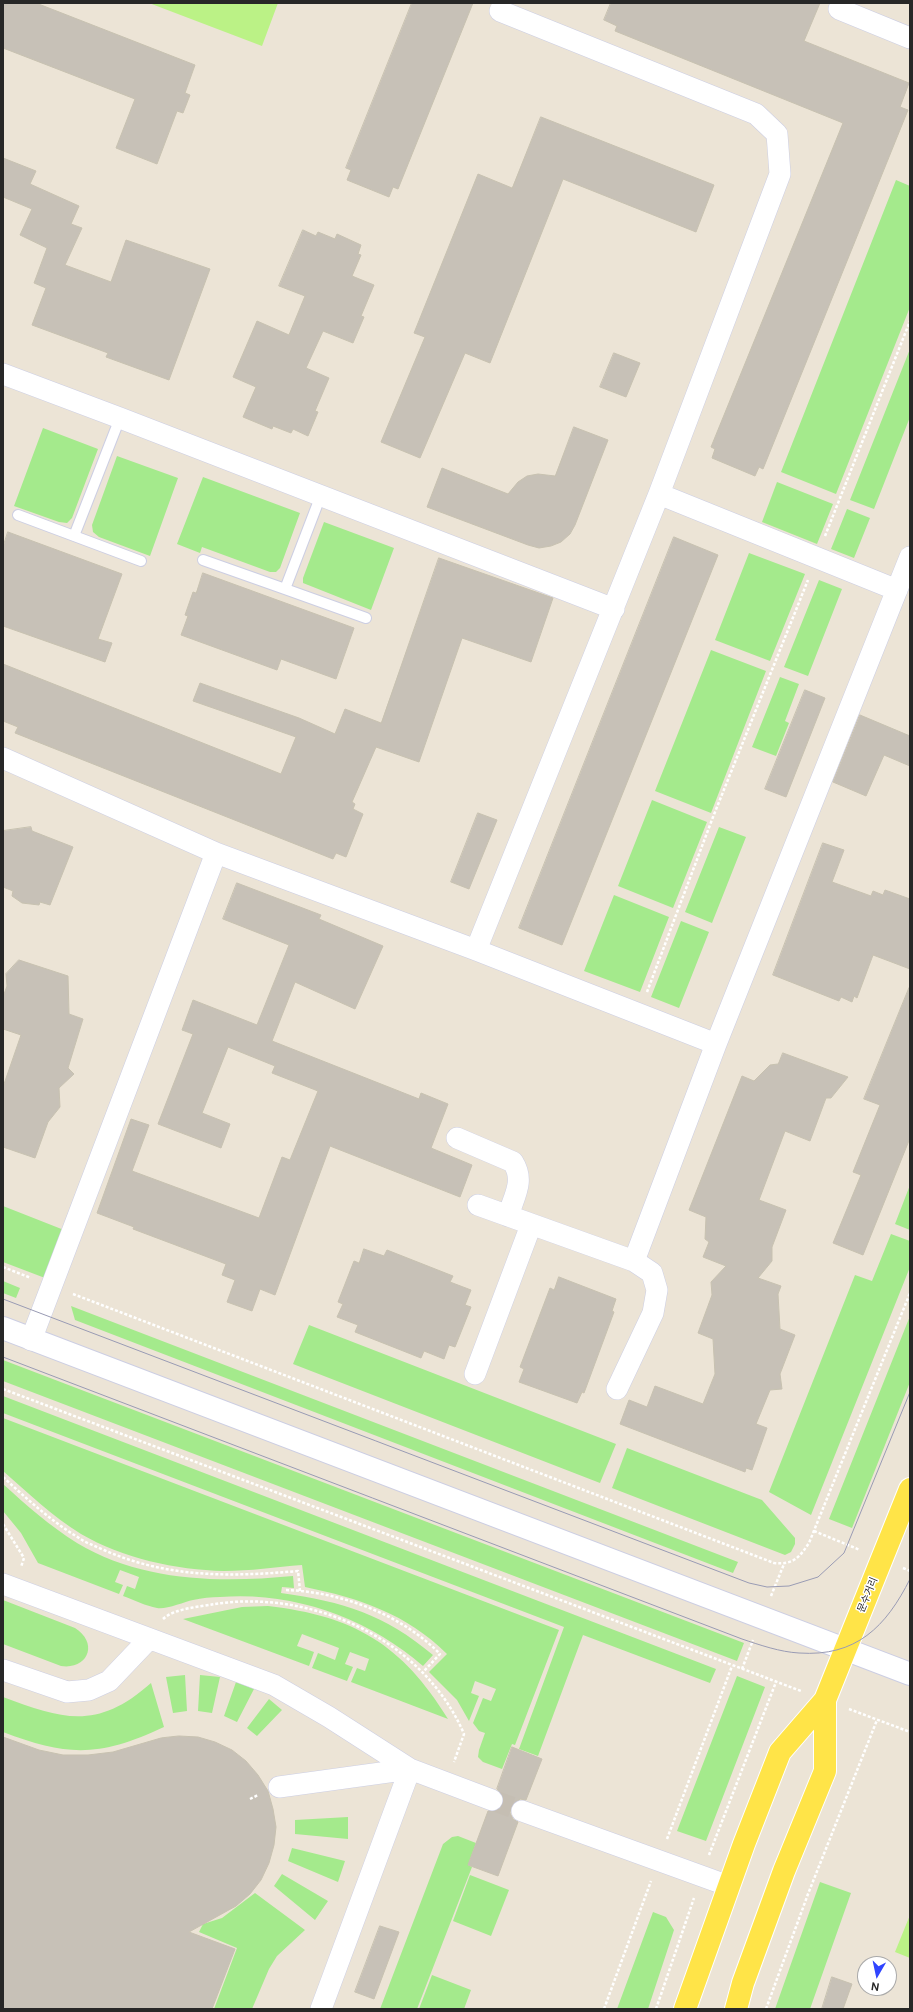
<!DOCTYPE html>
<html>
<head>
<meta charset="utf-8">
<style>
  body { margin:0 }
  #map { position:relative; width:913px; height:2012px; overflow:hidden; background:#ece4d6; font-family:"DM Sans",sans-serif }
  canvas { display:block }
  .frame { position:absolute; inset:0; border:4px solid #272727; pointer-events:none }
  .north { position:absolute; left:857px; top:1956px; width:40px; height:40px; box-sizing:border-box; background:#fff; border:1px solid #a9a9a9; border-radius:50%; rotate:189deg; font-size:11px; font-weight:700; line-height:16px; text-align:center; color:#272727 }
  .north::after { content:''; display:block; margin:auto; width:14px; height:18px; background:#3045ff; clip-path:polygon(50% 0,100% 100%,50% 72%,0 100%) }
</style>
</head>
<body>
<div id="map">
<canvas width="913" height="2012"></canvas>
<div class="frame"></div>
<div class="north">N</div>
</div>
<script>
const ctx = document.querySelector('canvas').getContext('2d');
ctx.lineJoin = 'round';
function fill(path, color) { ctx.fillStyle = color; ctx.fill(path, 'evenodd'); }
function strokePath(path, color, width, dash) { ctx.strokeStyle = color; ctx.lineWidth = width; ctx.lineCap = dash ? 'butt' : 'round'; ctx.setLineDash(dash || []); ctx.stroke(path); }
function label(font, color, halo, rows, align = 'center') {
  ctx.font = font + ' "DM Sans","Noto Sans KR",sans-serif'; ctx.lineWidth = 3; ctx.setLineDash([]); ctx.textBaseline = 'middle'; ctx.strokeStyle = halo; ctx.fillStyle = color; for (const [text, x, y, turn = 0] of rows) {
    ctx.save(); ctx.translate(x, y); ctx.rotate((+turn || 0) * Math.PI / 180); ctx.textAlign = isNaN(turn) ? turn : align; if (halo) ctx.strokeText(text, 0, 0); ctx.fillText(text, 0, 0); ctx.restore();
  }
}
const green = new Path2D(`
  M 896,180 L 910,186 L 910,307 L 836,494 L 781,472 Z
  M 910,349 L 910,417 L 874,509 L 850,500 Z
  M 43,428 L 98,449 L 72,518 L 67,523 L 59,522 L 14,506 Z
  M 117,456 L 178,478 L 150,556 L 99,537 L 93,532 L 92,525 Z
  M 203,477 L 300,513 L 280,568 L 276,572 L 270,572 L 202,547 L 200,553 L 177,544 Z
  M 777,482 L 833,504 L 817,544 L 762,522 Z
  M 847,509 L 870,518 L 854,558 L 831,549 Z
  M 324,522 L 394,548 L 371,610 L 303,583 L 303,578 Z
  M 749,553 L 805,574 L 770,661 L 715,640 Z
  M 819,580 L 842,589 L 808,676 L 784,667 Z
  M 711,650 L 766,671 L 711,813 L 655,791 Z
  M 780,677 L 799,684 L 785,721 L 789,723 L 776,756 L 752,747 Z
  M 652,800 L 707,822 L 673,908 L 618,886 Z
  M 719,827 L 746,837 L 712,923 L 685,912 Z
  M 614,895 L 669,917 L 640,992 L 584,971 Z
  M 681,921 L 709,932 L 679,1008 L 651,997 Z
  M 910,1185 L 910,1230 L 895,1224 Z
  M 3,1206 L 64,1230 L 45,1278 L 3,1262 Z
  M 891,1234 L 910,1241 L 910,1267 L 811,1515 L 769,1492 L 855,1275 L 872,1281 Z
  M 3,1281 L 20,1288 L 16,1298 L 3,1293 Z
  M 71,1306 L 738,1562 L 733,1573 L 75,1320 Z
  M 910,1316 L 910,1382 L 852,1528 L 829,1519 Z
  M 309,1325 L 616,1444 L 600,1483 L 293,1364 Z
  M 3,1360 L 744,1643 L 737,1661 L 3,1381 Z
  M 3,1396 L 716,1669 L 710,1683 L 583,1635 L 538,1756 L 519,1749 L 564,1627 L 3,1413 Z
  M 3,1418 L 559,1630 L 515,1745 L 512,1744 L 502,1769 L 483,1762 L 478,1757 L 479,1750 L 485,1733 L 479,1731 L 473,1723 L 483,1698 L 491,1701 L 496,1689 L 475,1681 L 471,1693 L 479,1696 L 469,1721 L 457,1700 L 429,1672 L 447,1654 C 407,1614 359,1598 305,1587 L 302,1565 C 276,1567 250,1571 224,1571 C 176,1570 122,1558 81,1534 C 52,1516 28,1493 3,1471 Z
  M 627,1448 L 762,1500 L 795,1538 L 795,1544 L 791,1552 L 785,1555 L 612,1488 Z
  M 3,1484 C 26,1505 50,1526 77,1543 C 142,1582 220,1583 293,1576 L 294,1588 L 282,1587 L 281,1593 C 344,1602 384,1614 433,1655 L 423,1666 C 368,1618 293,1591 220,1597 C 211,1597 202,1598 193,1600 C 184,1602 165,1610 157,1608 C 146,1606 134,1600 123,1596 L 127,1586 L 135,1589 L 139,1577 L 120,1570 L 115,1582 L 123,1585 L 119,1594 L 38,1563 L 21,1533 L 3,1511 Z
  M 3,1600 L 75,1628 C 99,1643 88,1670 61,1666 L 3,1644 Z
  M 268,1606 C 354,1616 402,1644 448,1719 L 351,1682 L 357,1668 L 365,1671 L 369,1659 L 350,1652 L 345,1664 L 353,1667 L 347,1681 L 312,1668 L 318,1653 L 335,1660 L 339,1648 L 302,1634 L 297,1646 L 314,1652 L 309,1666 L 183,1619 L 242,1607 Z
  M 185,1675 L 187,1711 L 173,1713 L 166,1677 Z
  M 200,1675 L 220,1677 L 212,1713 L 198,1711 Z
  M 737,1676 L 765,1687 L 706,1841 L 677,1831 Z
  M 236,1682 L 254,1689 L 237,1722 L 224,1716 Z
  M 151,1683 L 164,1727 C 100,1757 68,1757 3,1732 L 3,1697 C 64,1720 98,1730 151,1683 Z
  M 269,1699 L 282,1710 L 257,1736 L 247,1728 Z
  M 348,1817 L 348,1839 L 295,1834 L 295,1820 Z
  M 458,1836 L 476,1843 L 468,1865 L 472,1867 L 417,2009 L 380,2009 L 443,1844 L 452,1837 Z
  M 292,1848 L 345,1861 L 338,1882 L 288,1861 Z
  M 282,1874 L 328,1901 L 315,1920 L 274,1886 Z
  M 470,1875 L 509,1890 L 491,1936 L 453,1921 Z
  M 820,1882 L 851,1893 L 810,2009 L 775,2009 Z
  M 255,1893 L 305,1930 L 277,1956 L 269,1969 L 252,2009 L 214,2009 L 237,1948 L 199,1932 L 203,1924 L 222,1918 Z
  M 653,1912 L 666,1917 L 674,1930 L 648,2009 L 617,2009 Z
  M 432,1975 L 471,1990 L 464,2009 L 419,2009 Z`);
const pitch = new Path2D(`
  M 149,3 L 278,3 L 262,46 Z
  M 910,1915 L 910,1958 L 895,1952 Z`);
const building = new Path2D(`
  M 3,3 L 36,3 L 195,65 L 185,93 L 190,95 L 183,113 L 177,111 L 157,164 L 116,148 L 135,99 L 3,48 Z
  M 412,3 L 473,3 L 398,189 L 393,187 L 389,197 L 347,180 L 351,170 L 346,168 Z
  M 611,3 L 820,3 L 804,41 L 909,83 L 900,107 L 908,110 L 763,469 L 759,467 L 755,476 L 712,458 L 715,449 L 711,447 L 843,123 L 615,31 L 617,26 L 604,20 Z
  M 541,117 L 714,185 L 696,232 L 563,179 L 490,363 L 465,353 L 420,458 L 381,442 L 425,337 L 414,333 L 478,174 L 512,188 Z
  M 3,158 L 36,171 L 30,184 L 79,206 L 71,224 L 82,228 L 65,265 L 111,282 L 126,240 L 210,269 L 169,380 L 106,357 L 108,353 L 32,325 L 46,288 L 34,283 L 47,248 L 20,235 L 32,209 L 3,197 Z
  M 303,230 L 316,236 L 318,232 L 335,239 L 337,234 L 361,245 L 358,254 L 361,255 L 352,276 L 374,285 L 361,316 L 364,317 L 353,343 L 323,331 L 306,368 L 329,378 L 315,411 L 318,412 L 308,436 L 293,429 L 291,433 L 273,426 L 272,429 L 243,417 L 256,387 L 233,377 L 257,321 L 289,335 L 305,296 L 279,286 Z
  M 614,353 L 640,363 L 626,397 L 600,387 Z
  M 574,427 L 608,440 L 575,525 L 570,534 L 561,542 L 551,546 L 539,548 L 528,545 L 427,507 L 442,468 L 508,494 L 518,482 L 527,476 L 538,474 L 555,476 Z
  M 8,532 L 122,574 L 98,639 L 112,643 L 105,662 L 3,626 L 3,547 Z
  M 674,537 L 718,555 L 562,945 L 519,928 Z
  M 439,558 L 553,598 L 531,662 L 462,638 L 419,762 L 376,747 L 352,802 L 355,804 L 353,809 L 363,814 L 346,857 L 336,853 L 333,859 L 15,733 L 18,727 L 3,721 L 3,664 L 281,774 L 296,737 L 193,701 L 200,683 L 299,718 L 335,734 L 345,709 L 381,723 Z
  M 203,573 L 354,628 L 336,679 L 281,659 L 277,670 L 181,635 L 188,616 L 185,615 L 193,592 L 196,593 Z
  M 805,690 L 825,698 L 786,797 L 765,789 Z
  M 860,715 L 910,736 L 910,766 L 884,755 L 866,796 L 833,782 Z
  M 478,813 L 497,820 L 469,889 L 451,882 Z
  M 31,827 L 32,831 L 73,847 L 50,905 L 40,902 L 39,905 L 22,903 L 12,896 L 13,891 L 3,887 L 3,831 Z
  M 823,843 L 844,850 L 832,882 L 871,896 L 873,891 L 883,895 L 885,890 L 910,899 L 910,969 L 873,955 L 857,998 L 854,996 L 852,1002 L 841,997 L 839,1001 L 773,975 Z
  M 237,883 L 321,915 L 319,919 L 383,946 L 355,1009 L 295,982 L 272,1041 L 419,1099 L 421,1093 L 448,1104 L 431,1148 L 472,1165 L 460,1197 L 330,1146 L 275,1295 L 260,1289 L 252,1311 L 227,1302 L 235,1280 L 222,1275 L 226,1264 L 133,1229 L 134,1227 L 97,1213 L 131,1119 L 149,1125 L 132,1171 L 259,1218 L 282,1157 L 290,1160 L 318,1091 L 272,1073 L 275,1066 L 228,1047 L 202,1113 L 230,1124 L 221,1148 L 158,1124 L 193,1034 L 182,1030 L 193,1000 L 257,1025 L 289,945 L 223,919 Z
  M 19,960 L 68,976 L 69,1014 L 83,1019 L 68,1068 L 74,1074 L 59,1088 L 60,1107 L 48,1122 L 35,1158 L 3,1147 L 3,1087 L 21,1035 L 3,1029 L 3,997 L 7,986 L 6,974 Z
  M 909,988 L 910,1138 L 863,1255 L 833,1243 L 861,1175 L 853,1172 L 880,1105 L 864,1099 Z
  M 783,1053 L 848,1077 L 831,1098 L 826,1098 L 810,1141 L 785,1131 L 759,1200 L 786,1210 L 772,1247 L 772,1261 L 758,1278 L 781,1286 L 778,1294 L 780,1329 L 795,1335 L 780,1374 L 782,1389 L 770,1390 L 756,1424 L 767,1428 L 752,1470 L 746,1468 L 745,1472 L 620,1424 L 629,1400 L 647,1407 L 655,1386 L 703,1404 L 715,1374 L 713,1339 L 698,1333 L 712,1295 L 711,1282 L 726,1266 L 703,1257 L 709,1242 L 705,1239 L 706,1217 L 689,1210 L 742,1076 L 754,1081 L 770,1065 L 778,1064 Z
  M 364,1249 L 384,1256 L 387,1250 L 453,1276 L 450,1282 L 471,1290 L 465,1305 L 471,1307 L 455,1347 L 449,1345 L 444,1359 L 424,1351 L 421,1358 L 355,1332 L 358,1325 L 337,1317 L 343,1304 L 338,1302 L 354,1261 L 359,1263 Z
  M 559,1277 L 616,1299 L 612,1311 L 614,1312 L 584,1393 L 582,1392 L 577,1403 L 519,1382 L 524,1369 L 520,1367 L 550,1288 L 554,1290 Z
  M 179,1736 L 198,1737 L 215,1742 L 232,1750 L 246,1761 L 258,1775 L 268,1791 L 273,1809 L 276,1827 L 274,1845 L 269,1863 L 261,1880 L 250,1894 L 236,1906 L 189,1932 L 235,1949 L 212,2009 L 3,2009 L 3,1737 L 39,1750 L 63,1755 L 88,1755 L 113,1752 L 161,1738 Z
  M 512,1747 L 542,1759 L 526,1800 L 520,1799 L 511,1807 L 510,1813 L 513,1819 L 518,1822 L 498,1876 L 468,1865 L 488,1811 L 499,1809 L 503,1805 L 504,1798 L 497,1789 Z
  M 380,1926 L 399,1932 L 374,1999 L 355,1992 Z
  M 832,1977 L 852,1984 L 843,2009 L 822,2009 Z`);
const minorTunnel = new Path2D(`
  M 492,1800 L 522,1811`);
const path = new Path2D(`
  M 825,536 L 910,321
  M 647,992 L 713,817 L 808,580
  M 3,1267 L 31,1278
  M 73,1294 L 774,1563 C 793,1565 799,1558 809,1543 L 910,1293
  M 3,1389 L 801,1691
  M 3,1477 C 27,1499 51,1521 79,1538 C 86,1543 95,1546 104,1550 C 167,1578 230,1577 298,1571 L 300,1591
  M 3,1524 L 24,1558 L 21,1567
  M 814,1531 L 860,1550
  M 903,1568 L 910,1571
  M 286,1590 C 341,1592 401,1614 440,1654 L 423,1672
  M 771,1596 L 784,1564
  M 163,1619 C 175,1608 199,1607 215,1604 C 313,1589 424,1640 464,1734 L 454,1762
  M 742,1669 L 753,1640
  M 849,1709 L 910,1732
  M 250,1799 L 258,1795
  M 667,1839 L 732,1666
  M 709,1855 L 776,1682
  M 604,2009 L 651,1881
  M 656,2009 L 694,1898
  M 766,2009 L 808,1894 L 877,1720`);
const service = new Path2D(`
  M 18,515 L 141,561
  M 74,536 L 120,418
  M 203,560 L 285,589 L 321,495
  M 285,589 L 366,618`);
const minor = new Path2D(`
  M 839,9 L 910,38
  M 3,374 L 120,418 L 614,609
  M 659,494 L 897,590
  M 3,758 L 216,853 L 476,950 L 716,1044
  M 476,950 L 659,494 L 780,174 L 777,134 L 756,114 L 500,11
  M 457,1138 L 513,1162 C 525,1181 514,1196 508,1216
  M 478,1205 L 634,1261 L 716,1044 L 910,557
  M 31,1340 L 216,853
  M 475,1374 L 531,1225
  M 617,1389 L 653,1313 L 657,1290 L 652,1273 L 634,1261
  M 3,1584 L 274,1685 L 329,1717 L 410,1769 L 492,1800
  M 3,1670 L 67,1692 L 89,1690 L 109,1681 L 148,1640
  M 279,1787 L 410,1769 L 321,2009
  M 522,1811 L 729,1886`);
const tertiary = new Path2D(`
  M 3,1328 L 910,1674`);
const primary = new Path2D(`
  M 685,2009 L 744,1844 L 780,1752 L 825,1700 L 910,1489
  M 736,2009 L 743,1983 L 784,1871 L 825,1771 L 825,1700`);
const tram = new Path2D(`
  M 3,1299 L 749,1583 L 767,1587 L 789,1586 L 818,1577 L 844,1553 L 910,1392
  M 3,1357 L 742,1639 C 760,1645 780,1652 799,1653 C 856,1657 886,1627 910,1579`);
const streetNames = [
  ["문수거리",868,1595,-68]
];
fill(green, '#a4ea8c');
fill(pitch, '#bbf286');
fill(building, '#c7c1b7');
strokePath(building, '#c7c1b0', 1);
strokePath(minorTunnel, '#c5beb3', 21, [21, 10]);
strokePath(service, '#cccee3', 12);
strokePath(minor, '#cccee3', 22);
strokePath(tertiary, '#cccee3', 24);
strokePath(primary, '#fff', 24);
strokePath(path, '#fff', 2.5, [3, 2]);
strokePath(service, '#fff', 10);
strokePath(minor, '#fff', 21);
strokePath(tertiary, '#fff', 22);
strokePath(primary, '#ffe448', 22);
strokePath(tram, '#999bb4', 1);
label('10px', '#272727', '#fff', streetNames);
</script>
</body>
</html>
